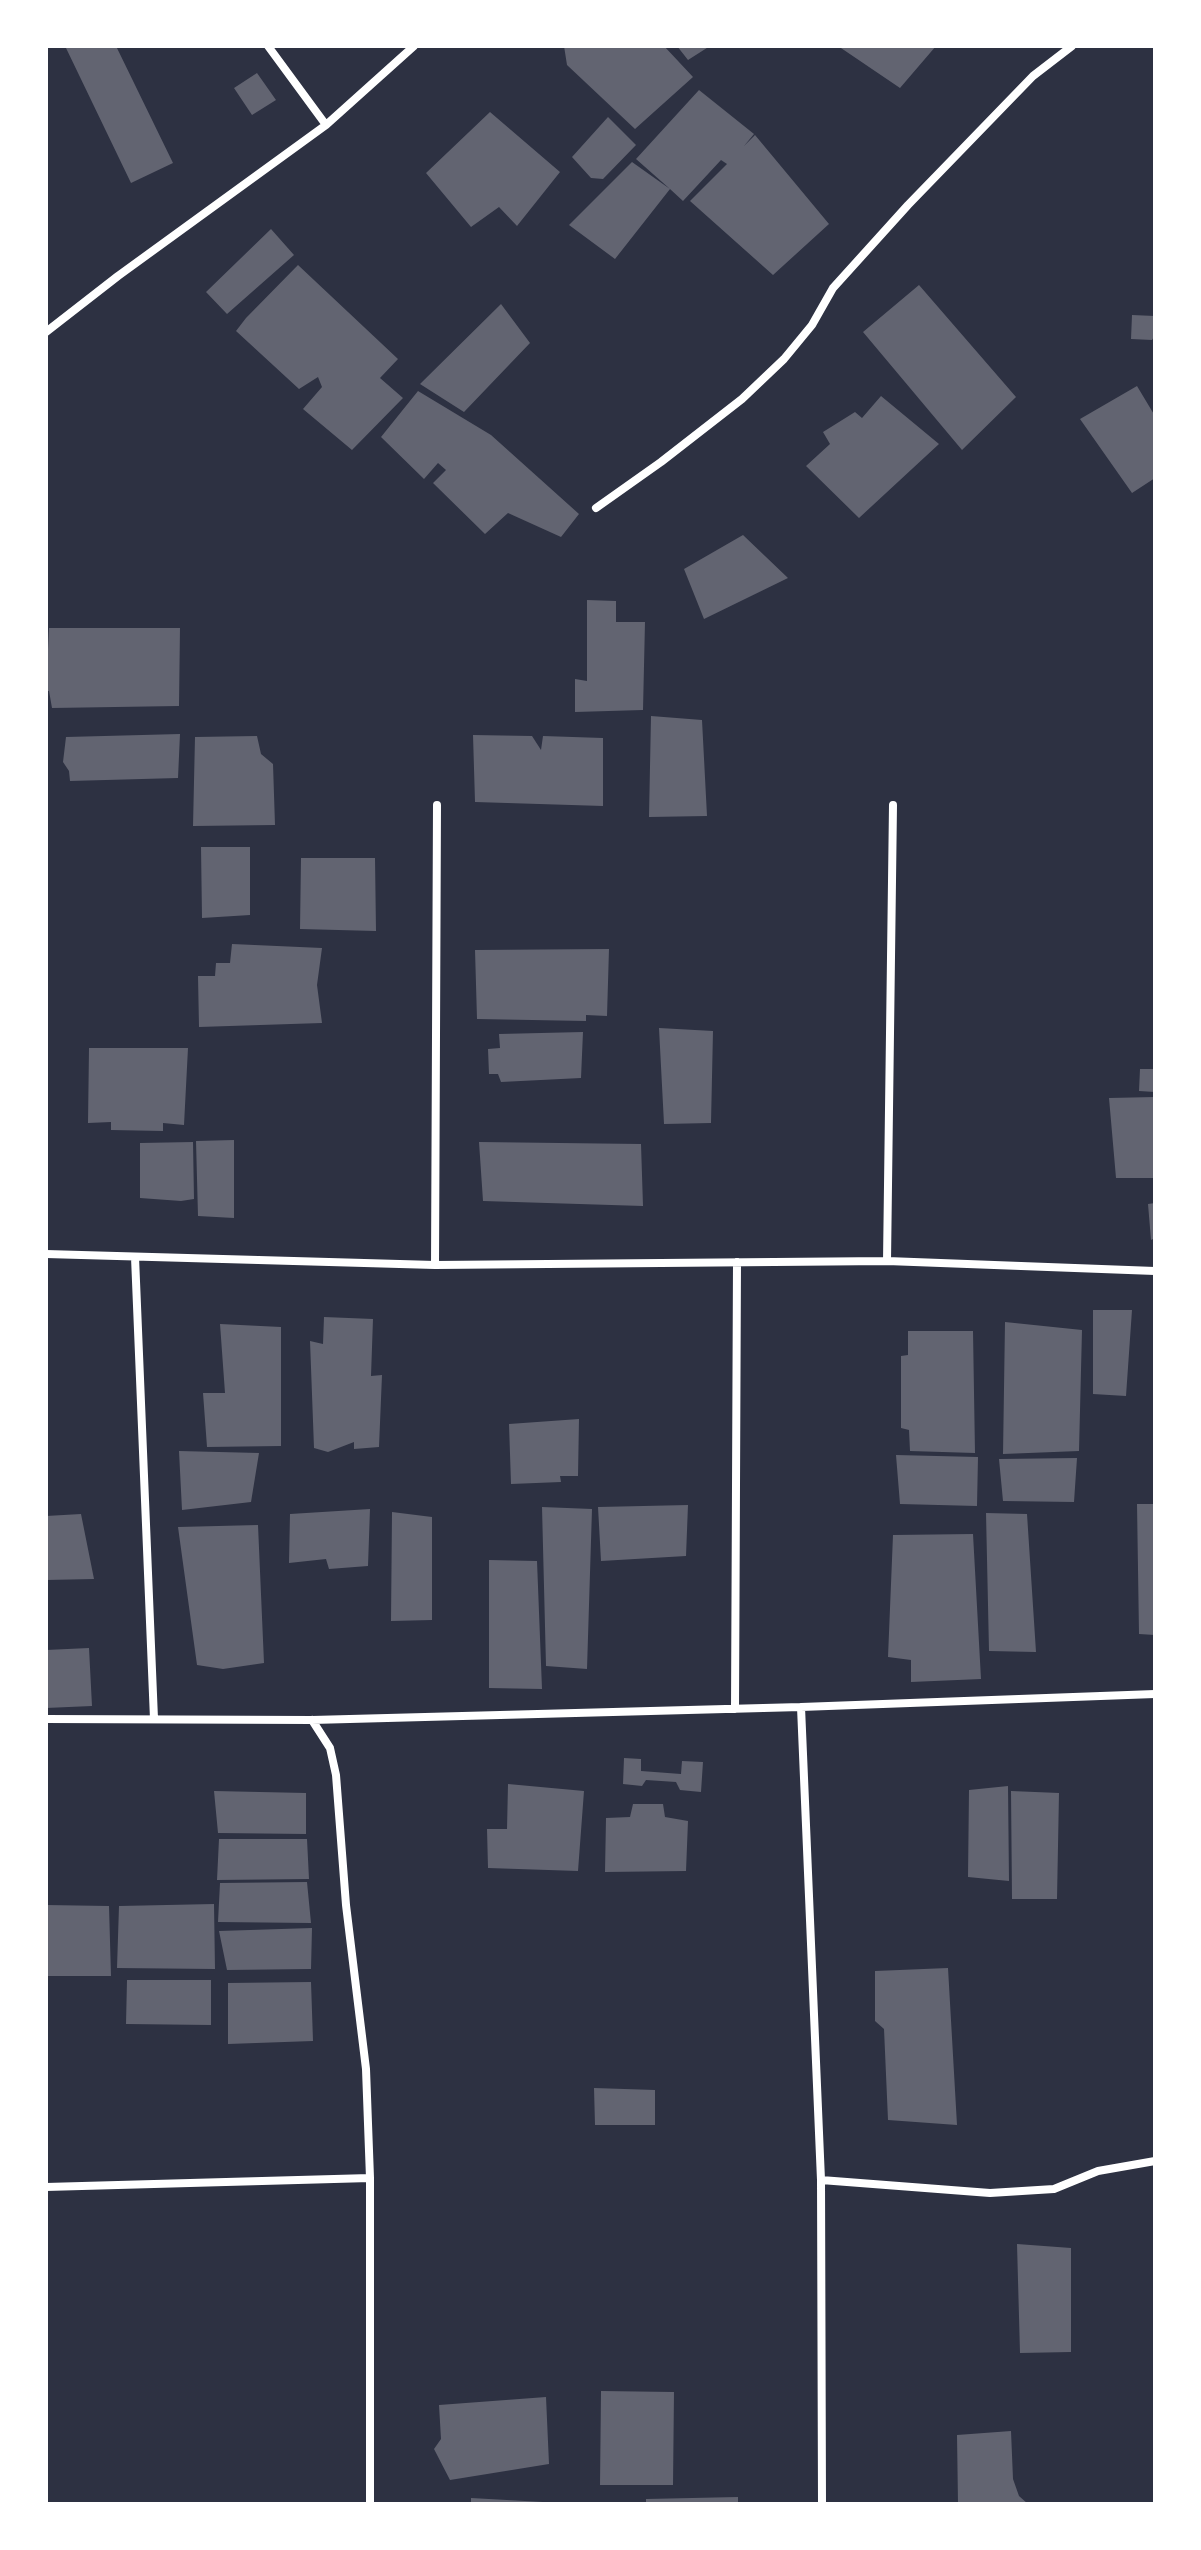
<!DOCTYPE html>
<html>
<head>
<meta charset="utf-8">
<style>
  body { margin:0 }
  #map { position:relative; width:1201px; height:2550px; overflow:hidden; background:#2d3142; font-family:"Exo 2",sans-serif }
  canvas { display:block }
  .frame { position:absolute; inset:0; border:48px solid #fff; pointer-events:none }
</style>
</head>
<body>
<div id="map">
<canvas width="1201" height="2550"></canvas>
<div class="frame"></div>
</div>
<script>
const ctx = document.querySelector('canvas').getContext('2d');
ctx.lineJoin = 'round';
function fill(path, color) { ctx.fillStyle = color; ctx.fill(path, 'evenodd'); }
function strokePath(path, color, width, dash) { ctx.strokeStyle = color; ctx.lineWidth = width; ctx.lineCap = dash ? 'butt' : 'round'; ctx.setLineDash(dash || []); ctx.stroke(path); }
const building = new Path2D(`
  M 71,46 L 116,46 L 173,163 L 131,183 L 66,48 Z
  M 564,46 L 664,46 L 693,77 L 635,129 L 567,65 Z
  M 677,46 L 710,46 L 688,60 Z
  M 838,46 L 936,46 L 900,88 Z
  M 257,73 L 276,100 L 252,115 L 234,88 Z
  M 699,90 L 754,134 L 744,146 L 755,135 L 829,224 L 773,275 L 690,201 L 727,164 L 721,160 L 683,201 L 670,189 L 615,259 L 569,225 L 632,162 L 670,189 L 636,159 Z
  M 490,112 L 560,172 L 517,226 L 499,207 L 471,227 L 426,173 Z
  M 608,117 L 636,145 L 603,179 L 591,178 L 572,157 Z
  M 271,229 L 294,255 L 227,314 L 206,292 Z
  M 298,265 L 398,359 L 380,378 L 403,398 L 352,450 L 303,409 L 322,387 L 318,377 L 299,389 L 236,331 L 246,318 Z
  M 919,285 L 1016,397 L 962,450 L 863,332 Z
  M 501,304 L 530,343 L 464,412 L 420,384 Z
  M 1132,315 L 1155,316 L 1155,335 L 1152,340 L 1131,339 Z
  M 1137,386 L 1155,416 L 1155,478 L 1132,493 L 1080,419 Z
  M 418,391 L 491,435 L 579,514 L 561,537 L 508,513 L 485,534 L 433,483 L 446,470 L 438,463 L 424,479 L 381,437 Z
  M 881,396 L 939,444 L 859,518 L 806,466 L 830,444 L 823,432 L 855,412 L 862,418 Z
  M 743,535 L 788,578 L 704,619 L 684,569 Z
  M 587,600 L 616,601 L 616,622 L 645,622 L 643,710 L 575,712 L 575,679 L 587,681 Z
  M 49,628 L 180,628 L 179,706 L 52,708 L 49,691 L 46,691 Z
  M 651,716 L 702,720 L 707,816 L 649,817 Z
  M 180,734 L 178,778 L 70,781 L 69,771 L 63,762 L 66,737 Z
  M 473,735 L 532,736 L 541,750 L 543,736 L 603,738 L 603,806 L 475,802 Z
  M 257,736 L 261,754 L 273,764 L 275,825 L 193,826 L 195,737 Z
  M 201,847 L 250,847 L 250,915 L 202,918 Z
  M 301,858 L 375,858 L 376,931 L 300,929 Z
  M 232,944 L 322,948 L 317,985 L 322,1023 L 199,1027 L 198,976 L 215,976 L 216,963 L 230,963 Z
  M 609,949 L 607,1016 L 586,1015 L 586,1021 L 477,1019 L 475,950 Z
  M 659,1028 L 713,1031 L 711,1123 L 664,1124 Z
  M 583,1032 L 581,1078 L 501,1082 L 498,1074 L 489,1074 L 488,1049 L 500,1048 L 499,1034 Z
  M 89,1048 L 188,1048 L 184,1125 L 163,1123 L 163,1131 L 111,1130 L 111,1122 L 88,1123 Z
  M 1140,1069 L 1155,1069 L 1155,1092 L 1139,1091 Z
  M 1155,1097 L 1155,1178 L 1116,1178 L 1109,1098 Z
  M 234,1140 L 234,1218 L 198,1216 L 196,1141 Z
  M 193,1142 L 194,1199 L 181,1201 L 140,1198 L 140,1143 Z
  M 479,1142 L 641,1144 L 643,1206 L 483,1201 Z
  M 1155,1203 L 1155,1238 L 1151,1240 L 1148,1204 Z
  M 1093,1310 L 1132,1310 L 1126,1396 L 1093,1394 Z
  M 324,1317 L 373,1319 L 371,1376 L 382,1375 L 379,1447 L 354,1449 L 354,1442 L 328,1452 L 314,1448 L 310,1341 L 323,1344 Z
  M 1005,1322 L 1082,1330 L 1079,1451 L 1003,1454 Z
  M 220,1324 L 281,1327 L 281,1446 L 207,1447 L 203,1393 L 225,1393 Z
  M 908,1331 L 973,1331 L 975,1453 L 910,1451 L 909,1430 L 901,1428 L 901,1356 L 908,1355 Z
  M 579,1419 L 578,1476 L 560,1476 L 561,1482 L 511,1484 L 509,1424 Z
  M 179,1451 L 259,1453 L 251,1502 L 182,1510 Z
  M 896,1455 L 978,1457 L 977,1506 L 900,1504 Z
  M 1077,1458 L 1074,1502 L 1003,1501 L 999,1459 Z
  M 1137,1504 L 1155,1504 L 1155,1635 L 1139,1634 Z
  M 688,1505 L 686,1556 L 601,1561 L 598,1507 Z
  M 542,1507 L 592,1509 L 587,1669 L 546,1666 Z
  M 370,1509 L 368,1566 L 329,1569 L 326,1559 L 289,1563 L 290,1514 Z
  M 392,1512 L 432,1517 L 432,1620 L 391,1621 Z
  M 986,1513 L 1027,1514 L 1036,1652 L 989,1651 Z
  M 81,1514 L 94,1579 L 46,1580 L 46,1516 Z
  M 258,1525 L 264,1663 L 223,1669 L 197,1665 L 178,1527 Z
  M 973,1534 L 981,1679 L 911,1682 L 911,1660 L 888,1657 L 893,1535 Z
  M 489,1560 L 537,1561 L 542,1689 L 489,1688 Z
  M 89,1648 L 92,1706 L 46,1708 L 46,1650 Z
  M 624,1758 L 641,1759 L 641,1771 L 681,1774 L 682,1761 L 703,1762 L 701,1792 L 680,1790 L 676,1782 L 646,1780 L 642,1786 L 623,1784 Z
  M 508,1784 L 584,1791 L 578,1871 L 488,1868 L 487,1829 L 507,1829 Z
  M 1008,1786 L 1009,1881 L 968,1877 L 969,1790 Z
  M 214,1791 L 306,1793 L 306,1834 L 218,1833 Z
  M 1011,1791 L 1059,1793 L 1057,1899 L 1012,1899 Z
  M 633,1804 L 663,1804 L 665,1817 L 688,1821 L 686,1871 L 605,1872 L 606,1818 L 630,1817 Z
  M 219,1839 L 307,1839 L 309,1879 L 217,1880 Z
  M 307,1882 L 311,1923 L 218,1922 L 220,1883 Z
  M 214,1904 L 215,1969 L 117,1968 L 119,1906 Z
  M 46,1905 L 109,1906 L 111,1976 L 46,1976 Z
  M 312,1928 L 311,1969 L 227,1970 L 219,1931 Z
  M 948,1968 L 957,2125 L 888,2120 L 884,2029 L 875,2021 L 875,1971 Z
  M 127,1980 L 211,1980 L 211,2025 L 126,2024 Z
  M 311,1982 L 313,2041 L 228,2044 L 228,1983 Z
  M 594,2088 L 655,2090 L 655,2125 L 595,2125 Z
  M 1017,2244 L 1071,2248 L 1071,2352 L 1020,2353 Z
  M 601,2391 L 674,2392 L 673,2485 L 600,2485 Z
  M 546,2397 L 549,2464 L 450,2480 L 434,2449 L 441,2439 L 439,2405 Z
  M 1011,2431 L 1013,2479 L 1019,2496 L 1028,2504 L 958,2504 L 957,2435 Z
  M 738,2497 L 738,2504 L 646,2504 L 646,2499 Z
  M 471,2498 L 543,2502 L 543,2504 L 471,2504 Z`);
const minor = new Path2D(`
  M 268,46 L 326,125
  M 46,332 L 118,276 L 326,125 L 414,46
  M 596,508 L 661,462 L 742,399 L 784,359 L 812,325 L 833,288 L 908,205 L 1033,76 L 1072,46
  M 46,1254 L 435,1265 L 887,1261 L 1155,1271
  M 135,1257 L 154,1719
  M 887,1261 L 893,805
  M 435,1265 L 437,805
  M 801,1707 L 821,2180 L 822,2504
  M 735,1709 L 737,1262
  M 46,1719 L 312,1720 L 801,1707 L 1155,1694
  M 312,1720 L 330,1748 L 336,1775 L 346,1905 L 366,2069 L 370,2178 L 370,2504
  M 821,2180 L 990,2193 L 1054,2189 L 1098,2171 L 1155,2161
  M 46,2187 L 370,2178`);
fill(building, '#626471');
strokePath(minor, '#fff', 8);
</script>
</body>
</html>
